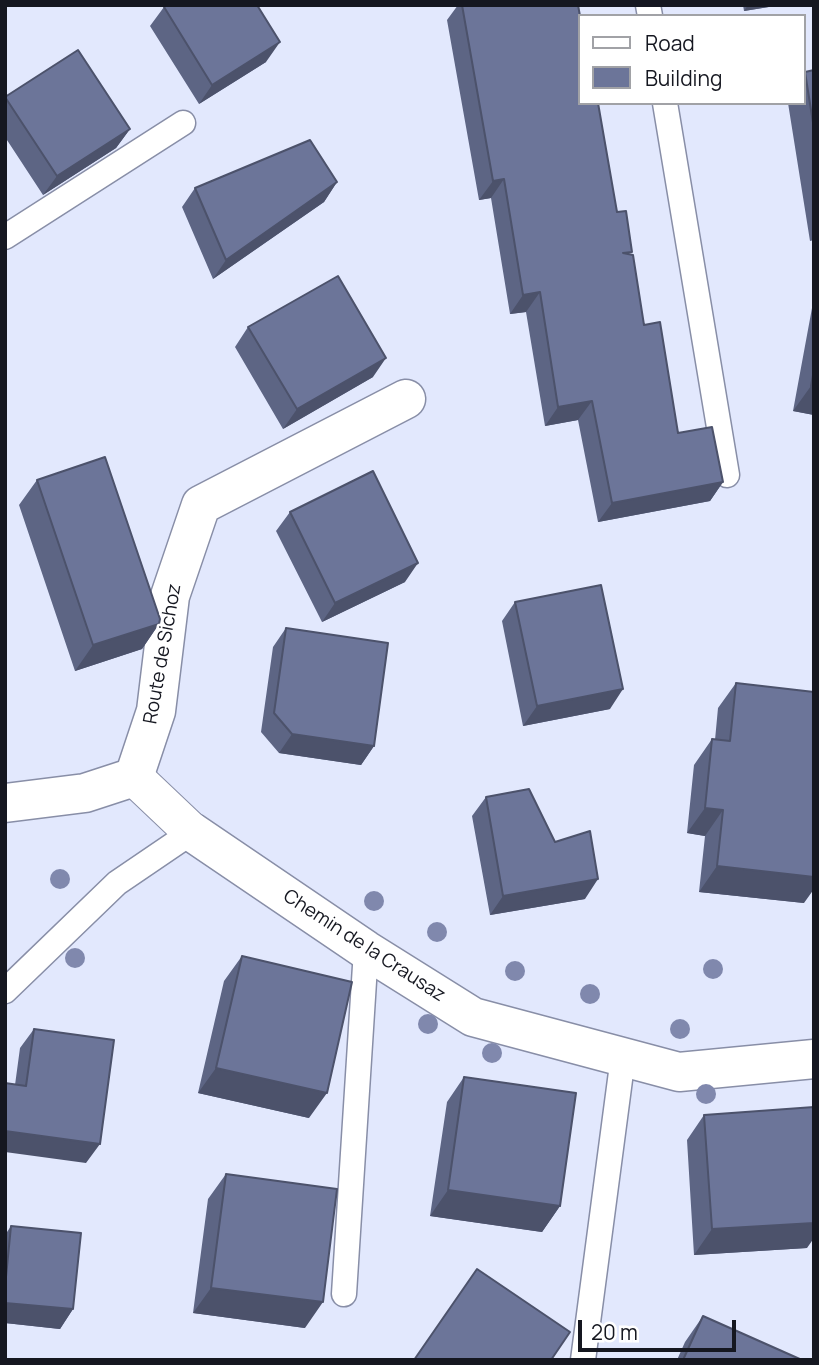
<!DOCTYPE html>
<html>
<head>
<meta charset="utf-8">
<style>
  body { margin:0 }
  #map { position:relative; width:819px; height:1365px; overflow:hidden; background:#e2e8fd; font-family:Manrope,sans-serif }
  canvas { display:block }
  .frame { position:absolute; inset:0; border:7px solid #151720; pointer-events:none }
  .legend { position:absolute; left:578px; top:14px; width:228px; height:91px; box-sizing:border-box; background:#fff; border:2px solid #a1a2a6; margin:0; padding:9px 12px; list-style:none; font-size:21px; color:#151720 }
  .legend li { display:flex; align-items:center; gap:14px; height:35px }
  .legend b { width:35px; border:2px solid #a1a2a6 }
  .scale { position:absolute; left:578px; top:1320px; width:158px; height:32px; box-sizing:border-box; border:4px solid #151720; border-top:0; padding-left:9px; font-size:21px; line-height:24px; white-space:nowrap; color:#151720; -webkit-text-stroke:5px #fff; paint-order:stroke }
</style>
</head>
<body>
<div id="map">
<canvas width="819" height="1365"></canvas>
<div class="frame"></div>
<ul class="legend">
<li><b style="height:9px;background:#fff"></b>Road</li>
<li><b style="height:19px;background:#6c7599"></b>Building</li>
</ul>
<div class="scale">20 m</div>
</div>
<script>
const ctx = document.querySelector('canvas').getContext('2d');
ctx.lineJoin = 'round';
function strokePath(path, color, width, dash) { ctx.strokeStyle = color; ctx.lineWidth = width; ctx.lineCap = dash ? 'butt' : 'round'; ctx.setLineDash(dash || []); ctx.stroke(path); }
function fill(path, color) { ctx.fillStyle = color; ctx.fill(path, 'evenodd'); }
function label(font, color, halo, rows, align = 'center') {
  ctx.font = font + ' Manrope,sans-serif'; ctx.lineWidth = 5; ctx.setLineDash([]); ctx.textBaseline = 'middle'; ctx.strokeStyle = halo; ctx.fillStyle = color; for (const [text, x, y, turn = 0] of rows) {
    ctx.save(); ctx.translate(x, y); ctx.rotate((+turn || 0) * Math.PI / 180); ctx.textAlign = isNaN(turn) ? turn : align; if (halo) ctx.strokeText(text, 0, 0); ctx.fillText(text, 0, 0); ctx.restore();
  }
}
const service = new Path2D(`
  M 648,5 L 650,16
  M 665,103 L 727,475
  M 5,237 L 183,123
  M 5,991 L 117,883 L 192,832
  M 344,1294 L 366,950
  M 583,1360 L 623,1057`);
const pedestrian = new Path2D(`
  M 134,777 L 192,832`);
const minor = new Path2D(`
  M 5,803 L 85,793 L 134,777 L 156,711 L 170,596 L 201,505 L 406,399
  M 192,832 L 366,950 L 473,1017 L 679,1072 L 814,1059`);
const trees = [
  [60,879],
  [374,901],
  [437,932],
  [75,958],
  [713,969],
  [515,971],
  [590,994],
  [428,1024],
  [680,1029],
  [492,1053],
  [706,1094]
];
const wall = new Path2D(`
  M 458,5 L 578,5 L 579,103 L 630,255 L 644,325 L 678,433 L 723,482 L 710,501 L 598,522 L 578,420 L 545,426 L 526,312 L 510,314 L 491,198 L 479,200 L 447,20 Z
  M 743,5 L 781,5 L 744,11 Z
  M 164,7 L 266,62 L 199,104 L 150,26 Z
  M 814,70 L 814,240 L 810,241 L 788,103 L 803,103 L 803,74 L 805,72 Z
  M 5,97 L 130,129 L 116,148 L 43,195 L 5,137 Z
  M 337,182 L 324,202 L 213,279 L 182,207 L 195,188 Z
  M 814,305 L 814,415 L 793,411 L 812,308 Z
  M 248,327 L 373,377 L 283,429 L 235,347 Z
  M 37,480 L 159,624 L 142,649 L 75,671 L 19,505 Z
  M 290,512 L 405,582 L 322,622 L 276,531 Z
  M 515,602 L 610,709 L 523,726 L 502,621 Z
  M 286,628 L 374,746 L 361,765 L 279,753 L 261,732 L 273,647 Z
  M 736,683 L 804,903 L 699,892 L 705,836 L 687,833 L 694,765 L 712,739 L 715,740 L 718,708 Z
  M 486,797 L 555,842 L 585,899 L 490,915 L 472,816 Z
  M 242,956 L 309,1118 L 198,1093 L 224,981 Z
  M 34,1029 L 86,1163 L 15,1085 L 20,1048 Z
  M 464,1077 L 560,1206 L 542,1232 L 430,1216 L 447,1102 Z
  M 704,1115 L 807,1248 L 694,1255 L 687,1140 Z
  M 226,1174 L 305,1328 L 193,1313 L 208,1199 Z
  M 11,1226 L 73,1309 L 60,1329 L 5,1323 L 5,1235 Z
  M 703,1316 L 802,1360 L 677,1360 L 685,1342 Z`);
const shadedWall = new Path2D(`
  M 748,5 L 781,5 L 744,11 Z
  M 280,42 L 266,62 L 199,104 L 212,85 Z
  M 130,129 L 116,148 L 43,195 L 57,176 Z
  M 504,179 L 491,198 L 479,200 L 493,181 Z
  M 337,182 L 324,202 L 213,279 L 226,260 Z
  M 540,292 L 526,312 L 510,314 L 523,295 Z
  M 386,358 L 373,377 L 283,429 L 297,409 Z
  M 811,386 L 814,387 L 814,415 L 793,411 Z
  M 592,401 L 578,420 L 545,426 L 558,407 Z
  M 723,482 L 710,501 L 598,522 L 612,503 Z
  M 418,563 L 405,582 L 322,622 L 335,603 Z
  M 159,624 L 142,649 L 75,671 L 93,645 Z
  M 623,689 L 610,709 L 523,726 L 537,706 Z
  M 292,734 L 374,746 L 361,765 L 279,753 Z
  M 705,808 L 723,810 L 705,836 L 687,833 Z
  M 717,866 L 814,877 L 814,889 L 804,903 L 699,892 Z
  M 598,879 L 585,899 L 490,915 L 503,896 Z
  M 216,1068 L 327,1093 L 309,1118 L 198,1093 Z
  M 5,1131 L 100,1144 L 86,1163 L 5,1152 Z
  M 448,1190 L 560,1206 L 542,1232 L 430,1216 Z
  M 814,1223 L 814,1238 L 807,1248 L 694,1255 L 712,1229 Z
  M 211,1288 L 323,1302 L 305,1328 L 193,1313 Z
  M 5,1303 L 73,1309 L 60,1329 L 5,1323 Z`);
const building = new Path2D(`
  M 167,5 L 257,5 L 280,42 L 212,85 L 164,7 Z
  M 462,5 L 578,5 L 580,16 L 579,103 L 598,103 L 617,212 L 626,211 L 632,252 L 623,253 L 633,255 L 644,325 L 660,322 L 678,433 L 712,427 L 723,482 L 612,503 L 592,401 L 558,407 L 540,292 L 523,295 L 504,179 L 493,181 Z
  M 78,50 L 130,129 L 57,176 L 5,97 Z
  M 814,70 L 814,129 L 805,72 Z
  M 310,140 L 337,182 L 226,260 L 195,188 Z
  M 338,276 L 386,358 L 297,409 L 248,327 Z
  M 814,370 L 814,387 L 811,386 Z
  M 105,457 L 160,619 L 159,624 L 93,645 L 37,480 Z
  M 373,471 L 418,563 L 335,603 L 290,512 Z
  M 601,585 L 623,689 L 537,706 L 515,602 Z
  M 286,628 L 388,643 L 374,746 L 292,734 L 274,713 Z
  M 736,683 L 814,692 L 814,877 L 717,866 L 723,810 L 705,808 L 712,739 L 730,741 Z
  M 529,789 L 555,842 L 590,831 L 598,879 L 503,896 L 486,797 Z
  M 242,956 L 352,982 L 327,1093 L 216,1068 Z
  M 34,1029 L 114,1040 L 100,1144 L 5,1131 L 5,1083 L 26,1086 Z
  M 464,1077 L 576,1093 L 560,1206 L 448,1190 Z
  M 814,1107 L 814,1223 L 712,1229 L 704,1115 Z
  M 226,1174 L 337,1189 L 323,1302 L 211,1288 Z
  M 11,1226 L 81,1233 L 73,1309 L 5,1303 L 5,1287 Z
  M 477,1269 L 570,1332 L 551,1360 L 414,1360 Z
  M 703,1316 L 802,1360 L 683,1360 Z`);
const streetNames = [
  ["Route de Sichoz",163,654,-80],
  ["Chemin de la Crausaz",364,946,33]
];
strokePath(service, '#888ea7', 27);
strokePath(pedestrian, '#888ea7', 39);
strokePath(minor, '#888ea7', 41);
strokePath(service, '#fff', 24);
strokePath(pedestrian, '#fff', 37);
strokePath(minor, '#fff', 38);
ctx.fillStyle = '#8088ad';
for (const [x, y] of trees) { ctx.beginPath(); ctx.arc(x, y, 10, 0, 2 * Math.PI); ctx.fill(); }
fill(wall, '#5d6584');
fill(shadedWall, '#4c526b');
fill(building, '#6c7599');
strokePath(building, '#4c526b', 2);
label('19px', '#151720', '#fff', streetNames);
</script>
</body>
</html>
